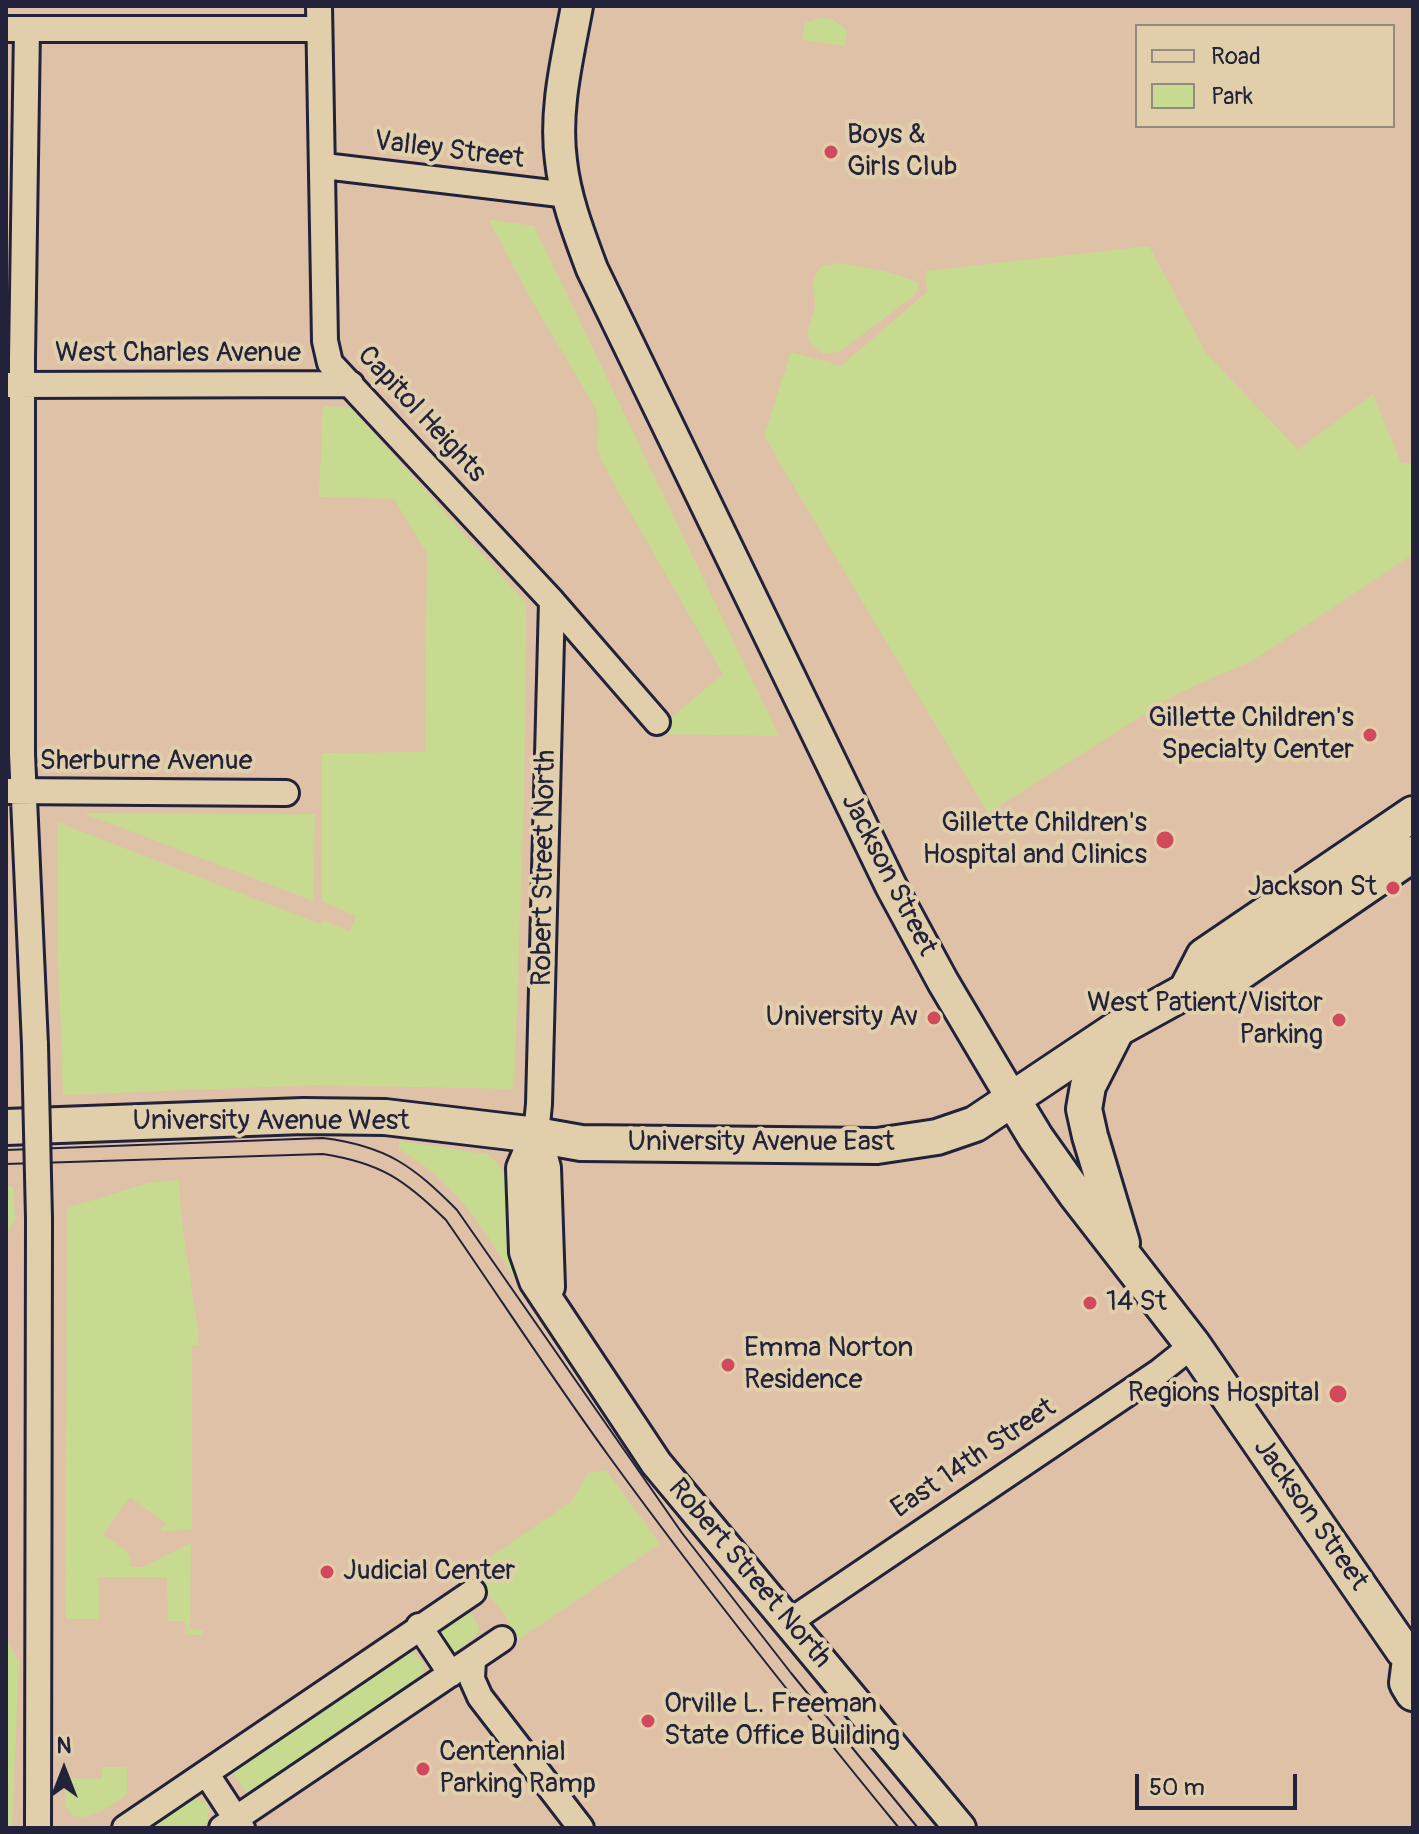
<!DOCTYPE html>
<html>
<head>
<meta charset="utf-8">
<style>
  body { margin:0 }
  #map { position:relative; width:1419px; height:1834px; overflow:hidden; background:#dfc1a7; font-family:Pangolin,sans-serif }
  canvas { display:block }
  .frame { position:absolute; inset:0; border:8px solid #22223b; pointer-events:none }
  .legend { position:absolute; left:1135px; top:24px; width:260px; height:104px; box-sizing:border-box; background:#e1cfac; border:2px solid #958a7f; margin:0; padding:10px 14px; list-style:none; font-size:24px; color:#22223b }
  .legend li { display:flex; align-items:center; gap:16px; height:40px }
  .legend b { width:40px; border:2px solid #958a7f }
  .north { position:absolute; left:24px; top:1730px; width:80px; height:80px; -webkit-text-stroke:6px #e1cfac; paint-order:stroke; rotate:0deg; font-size:22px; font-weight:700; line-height:32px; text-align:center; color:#22223b }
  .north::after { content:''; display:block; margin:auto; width:28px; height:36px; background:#22223b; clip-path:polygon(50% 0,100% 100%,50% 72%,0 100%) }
  .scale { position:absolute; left:1135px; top:1774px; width:162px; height:36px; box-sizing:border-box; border:4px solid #22223b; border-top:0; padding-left:10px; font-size:24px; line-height:28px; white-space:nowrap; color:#22223b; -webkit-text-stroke:6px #e1cfac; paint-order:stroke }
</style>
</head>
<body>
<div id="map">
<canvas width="1419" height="1834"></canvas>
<div class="frame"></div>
<ul class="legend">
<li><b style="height:10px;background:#e1cfac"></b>Road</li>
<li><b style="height:22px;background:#c6db90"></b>Park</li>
</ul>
<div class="north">N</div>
<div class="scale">50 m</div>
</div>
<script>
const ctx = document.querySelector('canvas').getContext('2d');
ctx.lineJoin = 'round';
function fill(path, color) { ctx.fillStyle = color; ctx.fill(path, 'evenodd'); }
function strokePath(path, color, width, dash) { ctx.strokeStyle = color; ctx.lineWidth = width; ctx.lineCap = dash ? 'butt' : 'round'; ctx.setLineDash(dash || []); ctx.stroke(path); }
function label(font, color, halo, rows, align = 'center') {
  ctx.font = font + ' Pangolin,sans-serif'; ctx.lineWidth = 8; ctx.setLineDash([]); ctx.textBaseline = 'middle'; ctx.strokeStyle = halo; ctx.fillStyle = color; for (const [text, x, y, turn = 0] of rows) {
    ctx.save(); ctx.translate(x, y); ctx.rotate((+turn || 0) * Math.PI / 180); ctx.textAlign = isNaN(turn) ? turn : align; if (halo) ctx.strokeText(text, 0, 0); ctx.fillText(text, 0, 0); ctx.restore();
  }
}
const green = new Path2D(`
  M 821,18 L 832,19 L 847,30 L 845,46 L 802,40 L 805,23 Z
  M 488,219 L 534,226 L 779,736 L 652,734 L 723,674 L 610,477 L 597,450 L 598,422 L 596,409 L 531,299 Z
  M 1149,246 L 1206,353 L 1298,450 L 1373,394 L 1401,463 L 1413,464 L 1413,554 L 1252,661 L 1180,692 L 988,813 L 764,436 L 791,352 L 841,366 L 927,292 L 925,271 Z
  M 839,263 L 885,271 L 915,281 L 919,283 L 916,294 L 839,352 L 823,354 L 812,345 L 807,334 L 815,307 L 813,279 L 822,266 Z
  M 323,406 L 351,408 L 526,603 L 524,799 L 514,1089 L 316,1085 L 63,1095 L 58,952 L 57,822 L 320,924 L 325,921 L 350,931 L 356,916 L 322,901 L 322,753 L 425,752 L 427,553 L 394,499 L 319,497 Z
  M 83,813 L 315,814 L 313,901 Z
  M 399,1141 L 486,1154 C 520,1171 520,1249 524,1283 L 518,1284 C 485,1230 455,1181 399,1149 Z
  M 179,1180 L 181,1215 L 198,1332 L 198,1345 L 192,1345 L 192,1530 L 160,1531 L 166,1523 L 130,1497 L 103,1534 L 130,1554 L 131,1567 L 143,1567 L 191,1543 L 190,1629 L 203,1630 L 202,1635 L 185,1635 L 185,1621 L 168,1621 L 167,1577 L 99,1577 L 99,1619 L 66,1619 L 67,1208 L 148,1183 Z
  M 6,1185 L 13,1187 L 15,1220 L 6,1235 Z
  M 606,1470 L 660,1544 L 506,1648 C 507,1644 510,1640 511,1636 C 514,1606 465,1593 489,1558 L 571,1502 L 588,1473 Z
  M 461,1612 L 471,1614 L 479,1627 L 478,1634 L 451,1655 L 432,1631 Z
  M 6,1639 L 19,1662 L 12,1828 L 6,1828 Z
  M 408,1649 L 412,1650 L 424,1664 L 422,1675 L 247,1793 L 230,1770 Z
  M 102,1767 L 127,1767 L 127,1794 C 114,1804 73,1834 66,1804 C 64,1796 66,1786 66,1778 L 102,1779 Z
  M 194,1797 L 207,1803 L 209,1809 L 207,1822 L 197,1828 L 142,1828 L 187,1798 Z`);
const minor = new Path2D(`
  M 319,6 L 325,341 L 330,363 L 552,601 L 657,722
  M 6,29 L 319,29
  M 27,29 L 22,358 L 22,754 L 35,1045
  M 324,166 L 568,195
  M 9,385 L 351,384
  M 6,791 L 286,793
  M 536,1135 L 539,1104 L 552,601
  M 789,1622 L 1159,1372 L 1193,1345
  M 419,1626 L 451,1674
  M 473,1659 L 472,1679 L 480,1697 L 581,1828
  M 206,1773 L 242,1828
  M 38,1828 L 39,1219
  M 125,1828 L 473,1592
  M 222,1828 L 502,1639`);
const tertiary = new Path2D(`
  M 577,6 C 568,56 554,109 561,161 C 565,198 579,234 592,269 L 891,886 L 943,982 L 1013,1100
  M 536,1135 L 522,1168 L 525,1252 L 535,1281 L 656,1463 L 960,1828
  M 536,1135 L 545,1168 L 549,1287`);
const secondary = new Path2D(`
  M 1186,991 L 1204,956 L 1413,814
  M 1115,1033 L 1088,1086 L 1084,1109 L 1090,1136 L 1122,1243
  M 1013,1100 L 1036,1138 L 1075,1193 L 1193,1345 L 1403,1650 L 1413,1660
  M 6,1127 L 303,1116 L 385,1117 L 536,1135 L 581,1143 L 877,1146 L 937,1137 L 975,1124 L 1117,1029 L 1186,991 L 1226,982 L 1413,854
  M 1410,1659 L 1407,1683 L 1413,1693`);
const tram = new Path2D(`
  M 6,1150 L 323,1138 C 387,1146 413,1166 457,1210 L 682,1533 L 791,1673 L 918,1828
  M 6,1164 L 323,1154 C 381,1163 405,1180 446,1220 C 500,1298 552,1378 608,1455 C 701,1583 799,1706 899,1828`);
const minorBridge = new Path2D(`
  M 35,1045 L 39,1219`);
const markers = [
  [831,152,8,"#d1495b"],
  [1370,735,8,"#d1495b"],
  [1165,840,10,"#d1495b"],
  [1393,888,8,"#d1495b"],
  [934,1018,8,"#d1495b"],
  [1339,1020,8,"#d1495b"],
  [1090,1303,8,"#d1495b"],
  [728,1365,8,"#d1495b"],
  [1338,1394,10,"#d1495b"],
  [327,1572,8,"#d1495b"],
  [648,1721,8,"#d1495b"],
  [423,1769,8,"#d1495b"]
];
const poiNames = [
  ["Boys &",847,136],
  ["Girls Club",847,168],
  ["Gillette Children's",1354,719,"right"],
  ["Specialty Center",1354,751,"right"],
  ["Gillette Children's",1147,824,"right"],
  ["Hospital and Clinics",1147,856,"right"],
  ["Jackson St",1377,888,"right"],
  ["West Patient/Visitor",1323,1004,"right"],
  ["Parking",1323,1036,"right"],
  ["University Av",918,1018,"right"],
  ["14 St",1106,1303],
  ["Emma Norton",744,1349],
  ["Residence",744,1381],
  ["Regions Hospital",1320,1394,"right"],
  ["Judicial Center",343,1572],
  ["Orville L. Freeman",664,1705],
  ["State Office Building",664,1737],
  ["Centennial",439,1753],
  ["Parking Ramp",439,1785]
];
const streetNames = [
  ["Valley Street",449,151,7],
  ["West Charles Avenue",178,354],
  ["Capitol Heights",421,415,47],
  ["Sherburne Avenue",146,762],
  ["Robert Street North",545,868,-89],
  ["Jackson Street",888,875,63],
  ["University Avenue West",271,1122],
  ["University Avenue East",761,1143],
  ["East 14th Street",974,1459,-34],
  ["Jackson Street",1310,1515,55],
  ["Robert Street North",749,1574,50]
];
fill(green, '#c6db90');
strokePath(minor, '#22223b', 30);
strokePath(tertiary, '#22223b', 36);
strokePath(secondary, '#22223b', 40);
strokePath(minor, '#e1cfac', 24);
strokePath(tertiary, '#e1cfac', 30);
strokePath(secondary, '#e1cfac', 34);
strokePath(tram, '#22223b', 2);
strokePath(minorBridge, '#22223b', 30, []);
strokePath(minorBridge, '#e1cfac', 24);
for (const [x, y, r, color] of markers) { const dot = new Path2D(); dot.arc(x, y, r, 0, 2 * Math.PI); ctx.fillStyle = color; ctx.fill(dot); strokePath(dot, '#e1cfac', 3); }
label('28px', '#22223b', '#e1cfac', poiNames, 'left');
label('28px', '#22223b', '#e1cfac', streetNames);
</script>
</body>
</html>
